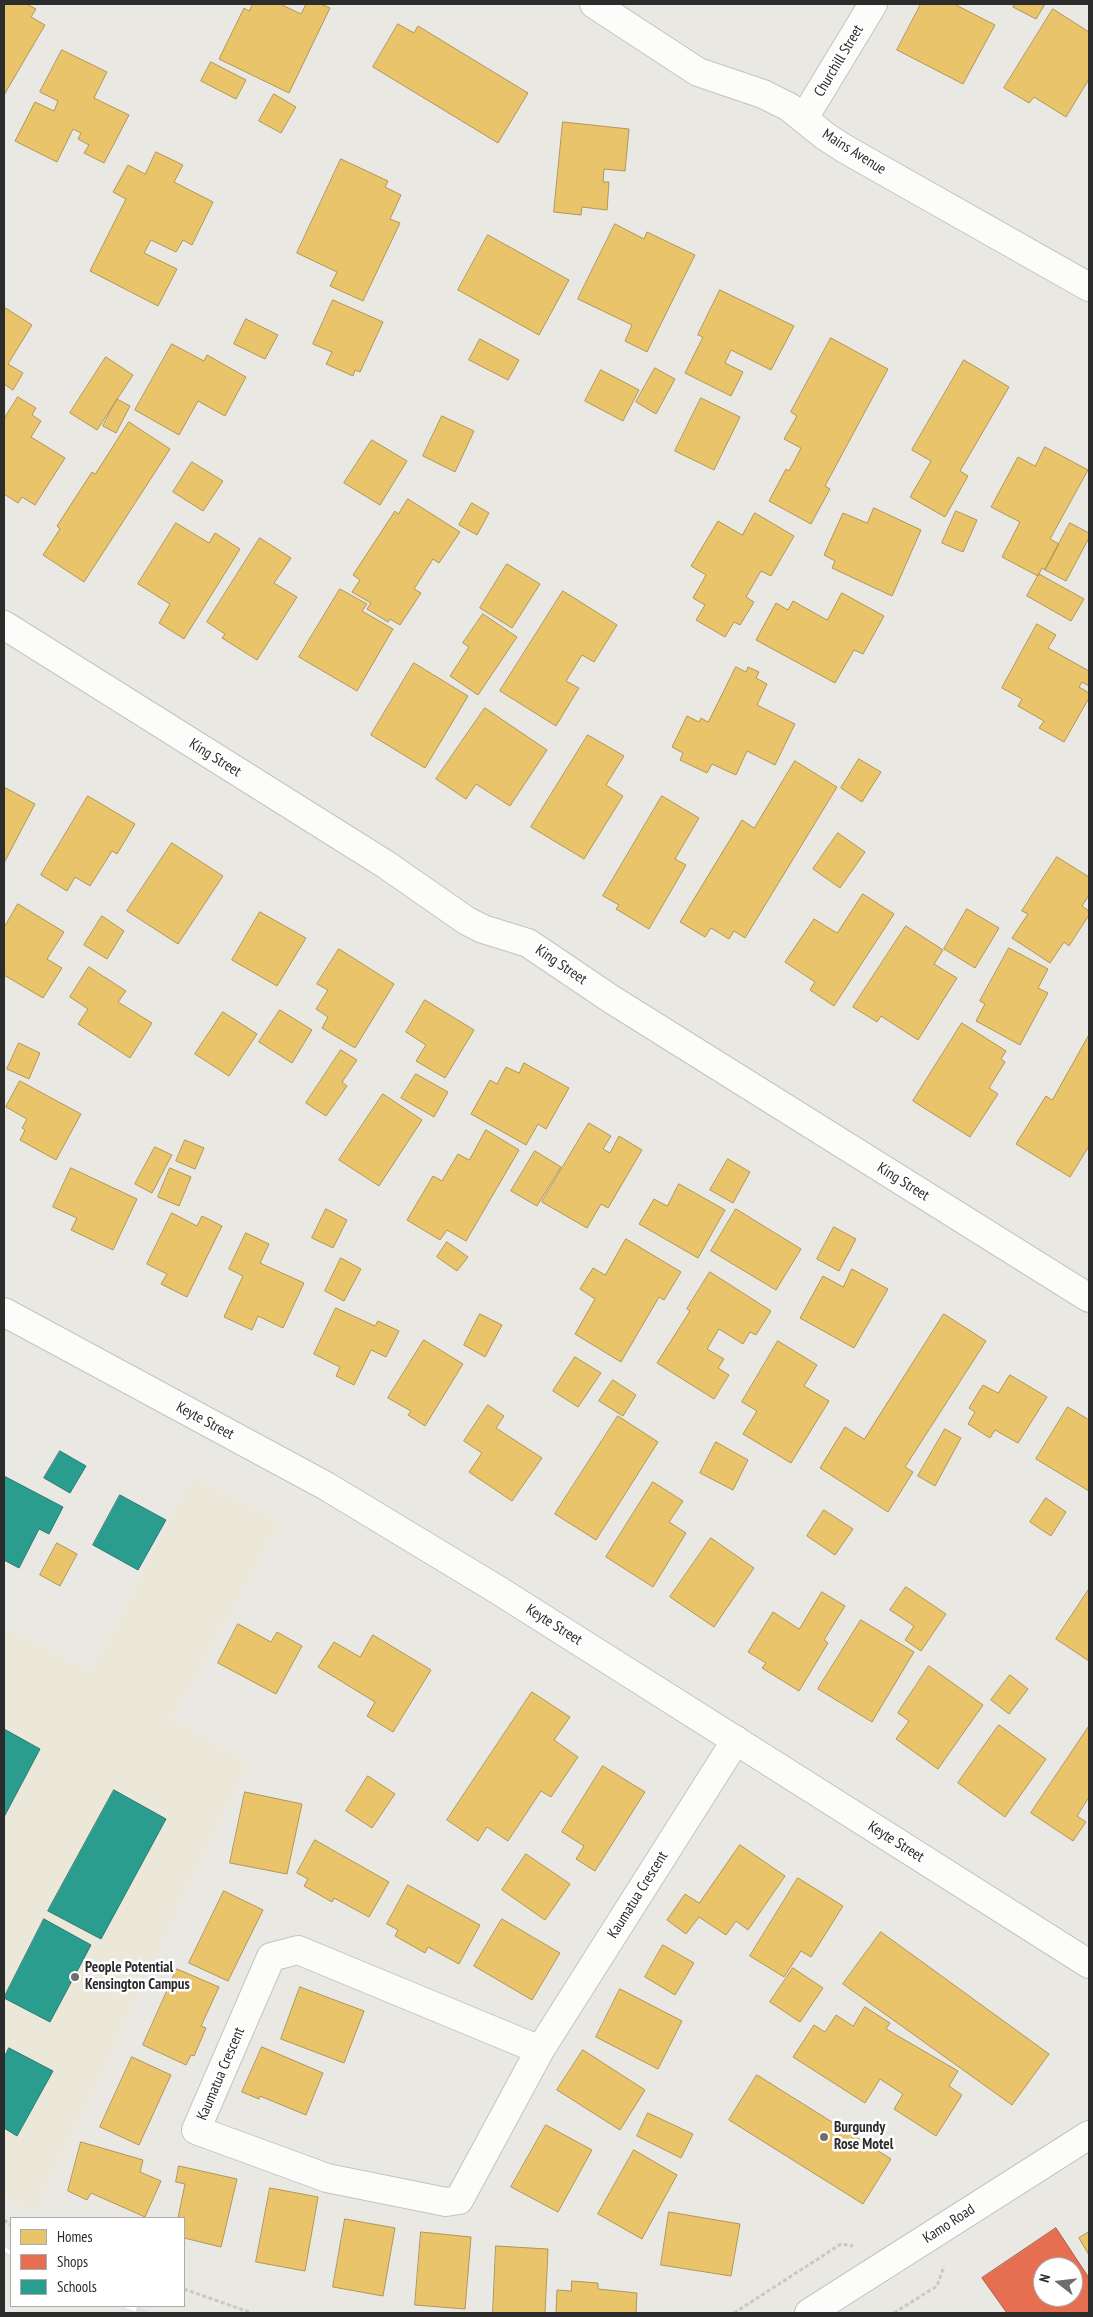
<!DOCTYPE html>
<html>
<head>
<meta charset="utf-8">
<style>
  body { margin:0 }
  #map { position:relative; width:1093px; height:2317px; overflow:hidden; background:#eae8e3; font-family:"PT Sans Narrow",sans-serif }
  canvas { display:block }
  .frame { position:absolute; inset:0; border:5px solid #2c2c2c; pointer-events:none }
  .legend { position:absolute; left:10px; top:2217px; width:175px; height:90px; box-sizing:border-box; background:#fff; border:1px solid #ababab; margin:0; padding:6px 9px; list-style:none; font-size:15px; color:#2c2c2c }
  .legend li { display:flex; align-items:center; gap:10px; height:25px }
  .legend b { width:25px; border:1px solid #ababab }
  .north { position:absolute; left:1033px; top:2257px; width:50px; height:50px; box-sizing:border-box; background:#fff; border:1px solid #ababab; border-radius:50%; rotate:286deg; font-size:14px; font-weight:700; line-height:20px; text-align:center; color:#2c2c2c }
  .north::after { content:''; display:block; margin:auto; width:18px; height:22px; background:#6e6e6c; clip-path:polygon(50% 0,100% 100%,50% 72%,0 100%) }
</style>
</head>
<body>
<div id="map">
<canvas width="1093" height="2317"></canvas>
<div class="frame"></div>
<ul class="legend">
<li><b style="height:14px;background:#e9c46a"></b>Homes</li>
<li><b style="height:14px;background:#e76f51"></b>Shops</li>
<li><b style="height:14px;background:#2a9d8f"></b>Schools</li>
</ul>
<div class="north">N</div>
</div>
<script>
const ctx = document.querySelector('canvas').getContext('2d');
ctx.lineJoin = 'round';
function fill(path, color) { ctx.fillStyle = color; ctx.fill(path, 'evenodd'); }
function strokePath(path, color, width, dash) { ctx.strokeStyle = color; ctx.lineWidth = width; ctx.lineCap = dash ? 'butt' : 'round'; ctx.setLineDash(dash || []); ctx.stroke(path); }
function label(font, color, halo, rows, align = 'center') {
  ctx.font = font + ' "PT Sans Narrow",sans-serif'; ctx.lineWidth = 5; ctx.setLineDash([]); ctx.textBaseline = 'middle'; ctx.strokeStyle = halo; ctx.fillStyle = color; for (const [text, x, y, turn = 0] of rows) {
    ctx.save(); ctx.translate(x, y); ctx.rotate((+turn || 0) * Math.PI / 180); ctx.textAlign = isNaN(turn) ? turn : align; if (halo) ctx.strokeText(text, 0, 0); ctx.fillText(text, 0, 0); ctx.restore();
  }
}
const education = new Path2D(`
  M 193,1476 L 280,1523 L 172,1719 L 248,1761 L 35,2213 L 4,2194 L 4,1627 L 91,1672 Z`);
const homes = new Path2D(`
  M 4,4 L 26,4 L 36,9 L 31,17 L 45,25 L 4,95 Z
  M 253,4 L 280,4 L 301,14 L 306,4 L 321,4 L 330,8 L 289,93 L 219,59 L 244,8 L 249,11 Z
  M 921,4 L 954,4 L 995,25 L 963,84 L 897,50 Z
  M 1015,4 L 1045,4 L 1036,19 L 1013,7 Z
  M 1053,9 L 1089,32 L 1089,79 L 1066,117 L 1034,97 L 1029,103 L 1004,88 Z
  M 398,24 L 414,33 L 418,26 L 528,93 L 498,143 L 373,67 Z
  M 62,50 L 107,72 L 94,98 L 129,115 L 104,163 L 84,153 L 89,145 L 78,139 L 81,133 L 73,129 L 57,162 L 15,141 L 35,102 L 54,111 L 58,101 L 40,92 Z
  M 211,62 L 246,80 L 236,99 L 201,81 Z
  M 274,94 L 296,107 L 281,133 L 259,121 Z
  M 563,122 L 629,129 L 625,171 L 604,169 L 603,182 L 609,182 L 607,210 L 582,207 L 581,215 L 554,212 Z
  M 156,152 L 183,165 L 174,182 L 213,202 L 192,245 L 183,240 L 176,252 L 151,240 L 144,253 L 177,269 L 158,306 L 90,271 L 126,199 L 113,192 L 128,165 L 145,174 Z
  M 341,159 L 388,181 L 385,187 L 401,195 L 390,219 L 400,223 L 363,301 L 330,286 L 337,272 L 297,253 Z
  M 615,224 L 644,239 L 647,232 L 695,255 L 647,352 L 625,341 L 632,325 L 578,299 Z
  M 488,235 L 569,280 L 539,335 L 458,290 Z
  M 720,290 L 794,326 L 771,370 L 731,350 L 725,363 L 743,372 L 731,396 L 685,373 L 703,337 L 698,335 Z
  M 333,300 L 383,322 L 360,372 L 355,370 L 353,376 L 326,364 L 332,352 L 313,344 Z
  M 4,307 L 32,325 L 8,364 L 23,373 L 13,390 L 4,384 Z
  M 246,319 L 278,335 L 265,359 L 234,344 Z
  M 831,338 L 888,369 L 825,486 L 830,489 L 811,524 L 769,501 L 786,469 L 789,471 L 801,448 L 784,439 L 797,416 L 791,412 Z
  M 480,339 L 519,360 L 508,380 L 469,360 Z
  M 172,344 L 204,361 L 207,355 L 246,377 L 225,416 L 198,401 L 179,435 L 135,410 Z
  M 106,357 L 133,375 L 97,430 L 70,413 Z
  M 964,360 L 1009,387 L 960,471 L 968,476 L 945,517 L 910,497 L 931,461 L 912,450 Z
  M 655,368 L 675,379 L 656,414 L 636,402 Z
  M 601,370 L 639,390 L 623,421 L 585,401 Z
  M 18,397 L 36,408 L 32,415 L 41,421 L 31,437 L 65,458 L 35,505 L 22,497 L 18,503 L 4,494 L 4,419 Z
  M 701,398 L 740,417 L 714,470 L 675,451 Z
  M 117,399 L 130,406 L 116,433 L 103,426 Z
  M 442,416 L 474,431 L 455,472 L 423,456 Z
  M 129,422 L 170,449 L 84,582 L 43,555 L 60,529 L 57,526 L 92,472 L 95,474 Z
  M 372,440 L 407,461 L 380,505 L 344,483 Z
  M 1045,447 L 1088,470 L 1050,539 L 1059,544 L 1045,570 L 1042,568 L 1038,576 L 1002,557 L 1020,522 L 991,507 L 1018,457 L 1035,466 Z
  M 192,462 L 223,481 L 203,511 L 173,492 Z
  M 408,499 L 460,532 L 439,563 L 433,559 L 414,589 L 421,593 L 400,625 L 390,619 L 388,622 L 367,609 L 371,603 L 352,592 L 360,580 L 353,575 L 395,511 L 398,514 Z
  M 472,503 L 489,513 L 477,535 L 459,525 Z
  M 874,508 L 921,530 L 892,596 L 832,568 L 835,561 L 824,555 L 843,513 L 867,523 Z
  M 956,511 L 977,520 L 963,552 L 942,543 Z
  M 755,513 L 794,536 L 771,576 L 761,571 L 746,597 L 754,602 L 740,625 L 734,622 L 725,637 L 696,620 L 705,605 L 693,598 L 706,575 L 691,566 L 718,521 L 742,535 Z
  M 176,523 L 209,543 L 215,533 L 240,549 L 184,639 L 159,623 L 170,604 L 138,584 Z
  M 1070,523 L 1089,533 L 1089,538 L 1066,581 L 1045,570 Z
  M 260,538 L 291,558 L 274,583 L 297,597 L 257,660 L 222,638 L 225,634 L 207,622 Z
  M 507,564 L 540,584 L 512,628 L 480,608 Z
  M 1039,574 L 1084,599 L 1071,621 L 1027,596 Z
  M 340,589 L 367,604 L 362,611 L 393,629 L 357,691 L 299,657 Z
  M 563,591 L 617,625 L 594,662 L 582,655 L 566,681 L 579,688 L 556,726 L 500,691 Z
  M 842,593 L 884,616 L 863,654 L 854,650 L 835,683 L 756,640 L 776,603 L 788,610 L 793,601 L 827,620 Z
  M 483,614 L 517,637 L 478,695 L 450,676 L 469,647 L 463,643 Z
  M 1037,624 L 1056,635 L 1048,648 L 1089,671 L 1089,686 L 1082,682 L 1079,687 L 1089,693 L 1089,698 L 1064,742 L 1039,728 L 1044,721 L 1018,706 L 1022,699 L 1002,688 Z
  M 414,663 L 468,696 L 425,768 L 371,735 Z
  M 736,667 L 746,672 L 748,667 L 759,672 L 756,678 L 767,684 L 757,705 L 795,724 L 775,765 L 747,751 L 736,775 L 712,764 L 707,773 L 680,760 L 683,753 L 672,747 L 687,716 L 699,722 L 701,718 L 708,722 Z
  M 485,708 L 547,750 L 510,806 L 476,784 L 466,799 L 436,779 Z
  M 588,735 L 624,756 L 606,785 L 623,796 L 584,859 L 531,827 Z
  M 859,759 L 881,772 L 862,802 L 841,788 Z
  M 795,761 L 837,787 L 745,938 L 734,931 L 729,939 L 711,928 L 705,937 L 680,922 L 742,820 L 754,828 Z
  M 4,787 L 35,804 L 4,863 Z
  M 88,796 L 135,824 L 117,854 L 112,851 L 90,886 L 75,877 L 67,891 L 41,875 Z
  M 662,796 L 699,818 L 675,859 L 686,865 L 649,929 L 616,909 L 619,905 L 603,896 Z
  M 838,833 L 865,852 L 840,888 L 813,869 Z
  M 172,843 L 223,876 L 178,944 L 127,911 Z
  M 1057,857 L 1089,877 L 1089,895 L 1082,906 L 1089,911 L 1089,915 L 1069,946 L 1064,942 L 1050,963 L 1012,938 L 1028,914 L 1022,911 Z
  M 863,894 L 894,914 L 834,1006 L 810,990 L 815,982 L 785,962 L 814,919 L 837,933 Z
  M 18,904 L 64,932 L 47,959 L 62,968 L 43,998 L 4,975 L 4,928 Z
  M 967,909 L 999,928 L 975,968 L 944,949 Z
  M 260,912 L 306,938 L 277,986 L 232,960 Z
  M 102,916 L 124,931 L 107,959 L 84,945 Z
  M 906,926 L 943,950 L 934,964 L 957,978 L 918,1040 L 881,1016 L 877,1022 L 853,1007 Z
  M 1009,948 L 1048,969 L 1038,988 L 1048,993 L 1020,1045 L 976,1021 L 985,1004 L 980,1001 Z
  M 339,949 L 394,984 L 355,1048 L 322,1028 L 328,1017 L 316,1009 L 328,990 L 317,984 Z
  M 89,967 L 126,991 L 118,1002 L 152,1023 L 130,1058 L 78,1024 L 88,1009 L 70,997 Z
  M 425,1000 L 474,1030 L 445,1078 L 416,1061 L 426,1045 L 406,1032 Z
  M 280,1010 L 312,1030 L 292,1063 L 259,1042 Z
  M 223,1012 L 257,1034 L 229,1076 L 195,1054 Z
  M 962,1023 L 1006,1051 L 1001,1059 L 1005,1062 L 989,1088 L 998,1094 L 970,1137 L 913,1101 Z
  M 1089,1035 L 1089,1146 L 1070,1177 L 1016,1144 L 1046,1096 L 1052,1100 Z
  M 19,1043 L 40,1053 L 29,1079 L 7,1069 Z
  M 341,1050 L 357,1060 L 342,1082 L 347,1086 L 326,1116 L 306,1103 Z
  M 524,1063 L 569,1088 L 546,1129 L 538,1124 L 526,1145 L 471,1114 L 490,1080 L 497,1084 L 506,1067 L 519,1073 Z
  M 416,1074 L 448,1092 L 434,1117 L 401,1098 Z
  M 20,1081 L 81,1114 L 56,1160 L 20,1140 L 25,1130 L 22,1128 L 27,1119 L 6,1107 Z
  M 383,1094 L 422,1120 L 379,1186 L 339,1160 Z
  M 589,1123 L 611,1136 L 603,1149 L 610,1153 L 619,1136 L 642,1150 L 608,1208 L 601,1204 L 587,1228 L 542,1202 Z
  M 486,1130 L 519,1150 L 466,1241 L 447,1230 L 440,1240 L 407,1220 L 433,1176 L 442,1181 L 458,1154 L 469,1160 Z
  M 185,1140 L 204,1148 L 195,1169 L 176,1161 Z
  M 155,1147 L 172,1155 L 152,1193 L 135,1184 Z
  M 535,1151 L 561,1167 L 537,1206 L 511,1191 Z
  M 728,1159 L 750,1172 L 733,1203 L 710,1190 Z
  M 71,1168 L 137,1199 L 113,1250 L 71,1230 L 77,1218 L 53,1207 Z
  M 170,1168 L 191,1177 L 179,1206 L 158,1197 Z
  M 679,1184 L 725,1210 L 698,1258 L 639,1224 L 654,1199 L 667,1206 Z
  M 326,1209 L 347,1220 L 333,1248 L 312,1238 Z
  M 736,1209 L 801,1249 L 776,1290 L 711,1251 Z
  M 172,1213 L 197,1226 L 202,1216 L 222,1226 L 187,1297 L 161,1284 L 167,1274 L 147,1264 Z
  M 834,1227 L 856,1239 L 839,1271 L 817,1259 Z
  M 246,1233 L 269,1244 L 260,1263 L 304,1283 L 283,1328 L 258,1316 L 252,1330 L 224,1317 L 243,1276 L 229,1269 Z
  M 626,1239 L 681,1272 L 664,1300 L 659,1297 L 621,1362 L 575,1334 L 595,1299 L 580,1289 L 593,1268 L 605,1275 Z
  M 447,1242 L 468,1257 L 457,1271 L 437,1257 Z
  M 341,1258 L 361,1269 L 344,1301 L 325,1291 Z
  M 852,1269 L 888,1289 L 854,1348 L 800,1318 L 823,1276 L 843,1287 Z
  M 710,1272 L 771,1311 L 756,1335 L 750,1332 L 743,1344 L 719,1329 L 707,1349 L 724,1359 L 718,1368 L 729,1375 L 714,1399 L 657,1363 L 690,1311 L 687,1309 Z
  M 336,1308 L 375,1326 L 378,1321 L 399,1331 L 386,1357 L 371,1350 L 354,1385 L 336,1376 L 340,1367 L 314,1354 Z
  M 480,1314 L 502,1325 L 485,1357 L 464,1345 Z
  M 944,1314 L 986,1341 L 905,1467 L 913,1472 L 888,1512 L 820,1468 L 845,1427 L 864,1439 Z
  M 424,1340 L 463,1364 L 425,1426 L 408,1415 L 411,1411 L 388,1398 Z
  M 778,1341 L 817,1365 L 804,1386 L 829,1401 L 791,1463 L 743,1434 L 757,1411 L 742,1402 Z
  M 575,1357 L 601,1373 L 578,1407 L 553,1391 Z
  M 1010,1375 L 1047,1397 L 1018,1443 L 995,1430 L 990,1438 L 968,1424 L 975,1412 L 969,1408 L 983,1385 L 998,1393 Z
  M 613,1380 L 636,1395 L 623,1416 L 599,1401 Z
  M 488,1405 L 504,1416 L 496,1428 L 542,1458 L 512,1501 L 469,1472 L 482,1453 L 464,1441 Z
  M 1068,1407 L 1089,1420 L 1089,1491 L 1036,1459 Z
  M 618,1416 L 658,1442 L 596,1540 L 555,1514 Z
  M 945,1429 L 961,1438 L 935,1486 L 918,1476 Z
  M 716,1442 L 748,1460 L 733,1490 L 700,1473 Z
  M 653,1482 L 683,1501 L 669,1522 L 686,1533 L 653,1587 L 606,1557 Z
  M 1046,1498 L 1066,1512 L 1051,1536 L 1030,1522 Z
  M 824,1510 L 853,1529 L 835,1555 L 807,1536 Z
  M 711,1538 L 754,1568 L 714,1627 L 670,1597 Z
  M 57,1543 L 77,1554 L 60,1586 L 40,1575 Z
  M 906,1587 L 946,1614 L 921,1651 L 905,1640 L 914,1626 L 890,1610 Z
  M 1089,1589 L 1089,1661 L 1056,1639 Z
  M 822,1592 L 845,1606 L 824,1640 L 828,1643 L 799,1691 L 762,1668 L 766,1663 L 748,1652 L 773,1612 L 799,1629 Z
  M 861,1620 L 914,1652 L 872,1722 L 818,1689 Z
  M 238,1624 L 271,1642 L 277,1632 L 302,1646 L 276,1694 L 218,1663 Z
  M 373,1635 L 431,1670 L 393,1732 L 367,1716 L 375,1702 L 318,1667 L 334,1642 L 360,1657 Z
  M 929,1666 L 983,1705 L 938,1769 L 896,1739 L 909,1721 L 898,1713 Z
  M 1010,1675 L 1028,1689 L 1009,1714 L 991,1700 Z
  M 532,1692 L 570,1717 L 554,1740 L 578,1757 L 551,1797 L 541,1791 L 508,1841 L 487,1827 L 478,1841 L 447,1820 Z
  M 999,1725 L 1046,1759 L 1005,1817 L 958,1783 Z
  M 1089,1726 L 1089,1797 L 1077,1816 L 1086,1822 L 1073,1841 L 1031,1813 Z
  M 603,1766 L 645,1792 L 595,1871 L 576,1859 L 584,1846 L 562,1832 Z
  M 368,1776 L 395,1794 L 372,1828 L 346,1811 Z
  M 245,1792 L 302,1804 L 287,1874 L 230,1863 Z
  M 315,1840 L 389,1882 L 369,1917 L 334,1898 L 332,1902 L 304,1886 L 308,1879 L 297,1873 Z
  M 740,1845 L 785,1876 L 748,1930 L 736,1921 L 726,1935 L 699,1917 L 686,1934 L 667,1920 L 685,1894 L 699,1903 Z
  M 526,1854 L 570,1884 L 545,1920 L 502,1890 Z
  M 798,1878 L 843,1906 L 811,1957 L 801,1951 L 784,1977 L 750,1956 Z
  M 408,1885 L 480,1925 L 459,1964 L 428,1947 L 425,1953 L 395,1936 L 398,1930 L 387,1924 Z
  M 224,1891 L 263,1910 L 228,1981 L 189,1963 Z
  M 502,1919 L 560,1953 L 532,2000 L 474,1966 Z
  M 881,1932 L 1049,2054 L 1012,2105 L 843,1984 Z
  M 663,1945 L 694,1963 L 675,1995 L 645,1977 Z
  M 793,1968 L 823,1988 L 800,2022 L 770,2002 Z
  M 177,1969 L 219,1987 L 201,2026 L 206,2028 L 194,2056 L 191,2055 L 186,2065 L 143,2045 Z
  M 300,1987 L 364,2011 L 344,2063 L 281,2039 Z
  M 620,1989 L 682,2021 L 658,2069 L 596,2037 Z
  M 865,2007 L 890,2023 L 886,2029 L 958,2071 L 949,2086 L 962,2095 L 936,2136 L 894,2109 L 903,2094 L 880,2079 L 865,2103 L 793,2057 L 814,2025 L 825,2032 L 836,2015 L 853,2026 Z
  M 262,2047 L 323,2073 L 306,2115 L 260,2096 L 259,2099 L 242,2092 Z
  M 583,2050 L 645,2090 L 620,2130 L 557,2090 Z
  M 132,2057 L 171,2075 L 139,2145 L 100,2127 Z
  M 757,2075 L 891,2159 L 863,2204 L 729,2120 Z
  M 648,2113 L 693,2134 L 681,2158 L 637,2136 Z
  M 546,2125 L 592,2150 L 558,2212 L 511,2187 Z
  M 81,2142 L 143,2160 L 140,2172 L 161,2181 L 145,2217 L 91,2193 L 87,2200 L 68,2191 Z
  M 634,2150 L 677,2175 L 642,2239 L 598,2214 Z
  M 179,2166 L 237,2179 L 221,2247 L 184,2238 L 184,2218 L 178,2218 L 185,2184 L 176,2182 Z
  M 270,2188 L 318,2197 L 305,2271 L 256,2262 Z
  M 669,2212 L 740,2224 L 731,2276 L 661,2265 Z
  M 345,2219 L 395,2228 L 383,2296 L 333,2287 Z
  M 421,2232 L 471,2237 L 465,2309 L 415,2305 Z
  M 1089,2232 L 1089,2255 L 1079,2238 Z
  M 496,2246 L 548,2249 L 545,2313 L 493,2313 Z
  M 572,2281 L 598,2283 L 598,2289 L 637,2293 L 636,2313 L 556,2313 L 557,2290 L 571,2291 Z`);
const shops = new Path2D(`
  M 1056,2228 L 1089,2278 L 1089,2313 L 1007,2313 L 982,2278 ZM 1043,2267 L 1073,2267 L 1073,2297 L 1043,2297 Z`);
const schools = new Path2D(`
  M 60,1451 L 86,1466 L 70,1493 L 44,1478 Z
  M 4,1476 L 63,1507 L 49,1534 L 39,1529 L 19,1568 L 4,1560 Z
  M 120,1495 L 166,1520 L 138,1570 L 93,1545 Z
  M 4,1729 L 40,1749 L 4,1817 Z
  M 114,1790 L 166,1819 L 101,1939 L 48,1911 Z
  M 44,1919 L 91,1945 L 50,2022 L 4,1998 Z
  M 9,2048 L 53,2071 L 17,2136 L 4,2128 L 4,2058 Z`);
const path = new Path2D(`
  M 4,2220 L 11,2225
  M 184,2289 L 252,2313
  M 734,2313 L 841,2244 L 853,2246
  M 894,2313 L 937,2286 L 944,2266`);
const minor = new Path2D(`
  M 594,4 L 698,72 L 763,94 L 789,107 L 825,136 L 845,149 L 1089,287
  M 804,118 L 873,4
  M 4,625 L 385,864 L 467,921 L 483,929 L 528,943 L 611,999 L 1089,1298
  M 4,1312 L 326,1486 L 498,1590 L 1089,1964
  M 540,2050 L 298,1950 L 271,1957 L 196,2130 L 327,2178 L 446,2202 L 459,2200 L 540,2050 L 736,1740`);
const secondary = new Path2D(`
  M 809,2313 L 1089,2135`);
const rail = new Path2D(`
  M 4,2249 L 11,2253
  M 126,2306 L 146,2313`);
const markers = [
  [75,1977,5,"#6e6e6c"],
  [824,2137,5,"#6e6e6c"]
];
const streetNames = [
  ["Churchill Street",839,61,-59],
  ["Mains Avenue",854,152,32],
  ["King Street",215,758,32],
  ["King Street",561,965,34],
  ["King Street",903,1182,32],
  ["Keyte Street",205,1421,28],
  ["Keyte Street",554,1625,32],
  ["Keyte Street",896,1842,32],
  ["Kaumatua Crescent",638,1895,-58],
  ["Kaumatua Crescent",221,2074,-67],
  ["Kamo Road",949,2224,-33]
];
const poiNames = [
  ["People Potential",85,1968],
  ["Kensington Campus",85,1985],
  ["Burgundy",834,2128],
  ["Rose Motel",834,2145]
];
fill(education, '#ece8d9');
fill(homes, '#e9c46a');
strokePath(homes, '#b09657', 1);
fill(shops, '#e76f51');
strokePath(shops, '#af5b46', 1);
fill(schools, '#2a9d8f');
strokePath(schools, '#2b7b71', 1);
strokePath(minor, '#c4c3c3', 30);
strokePath(secondary, '#c4c3c3', 30);
strokePath(path, '#c8c8c7', 3, [4, 2.5]);
strokePath(minor, '#fcfcfb', 28);
strokePath(secondary, '#fcfcfb', 28);
strokePath(rail, '#dedee0', 5.5);
strokePath(rail, '#fff', 4, [11]);
for (const [x, y, r, color] of markers) { const dot = new Path2D(); dot.arc(x, y, r, 0, 2 * Math.PI); ctx.fillStyle = color; ctx.fill(dot); strokePath(dot, '#fff', 2); }
label('15px', '#2c2c2c', '#fff', streetNames);
label('bold 15px', '#2c2c2c', '#fff', poiNames, 'left');
</script>
</body>
</html>
